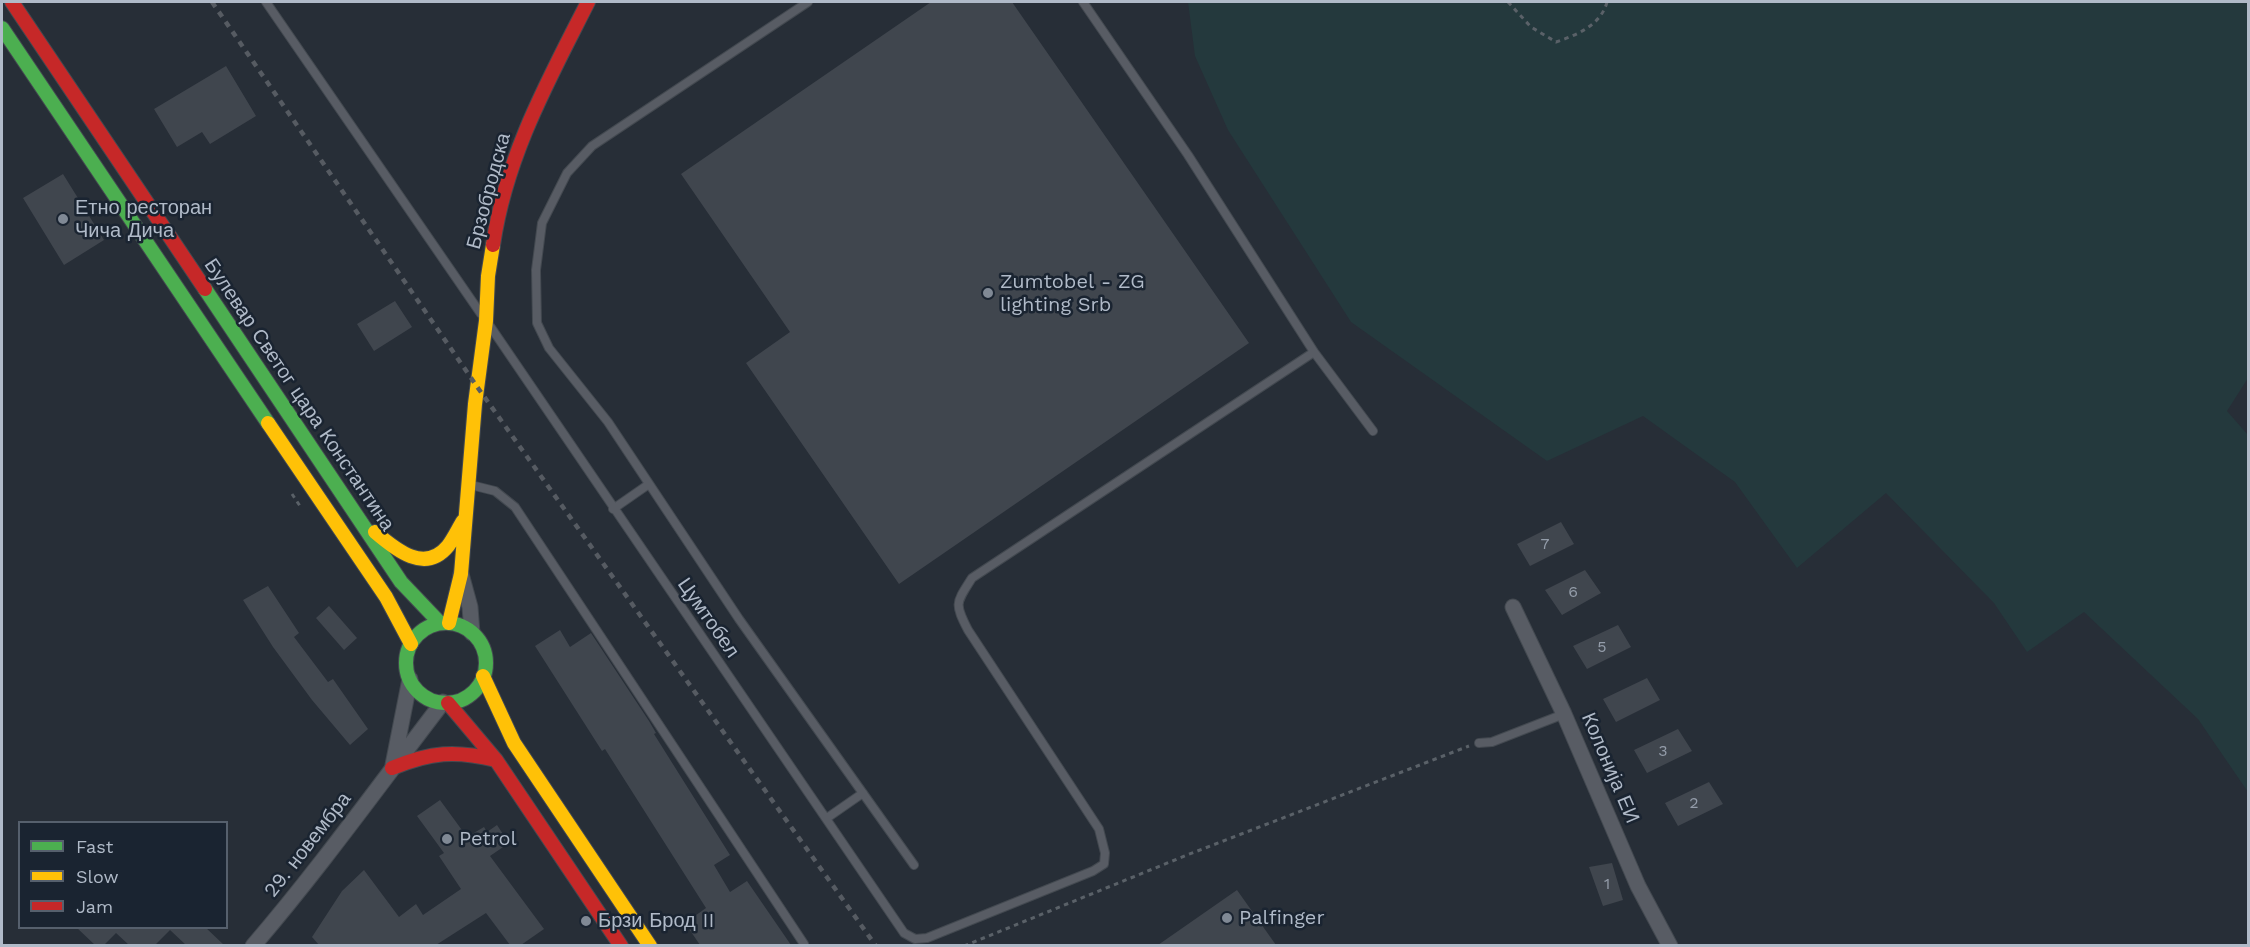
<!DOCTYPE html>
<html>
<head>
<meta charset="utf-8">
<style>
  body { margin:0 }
  #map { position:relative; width:2250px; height:947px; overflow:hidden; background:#272e37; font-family:"Work Sans",sans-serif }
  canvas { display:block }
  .frame { position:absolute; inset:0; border:3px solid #b0bac8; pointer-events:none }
  .legend { position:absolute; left:18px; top:821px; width:210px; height:108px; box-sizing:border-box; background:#1a2431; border:2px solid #56606d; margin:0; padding:8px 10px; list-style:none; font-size:18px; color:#b0bac8 }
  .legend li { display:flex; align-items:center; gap:12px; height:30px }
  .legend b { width:30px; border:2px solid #56606d }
</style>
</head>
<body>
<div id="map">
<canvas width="2250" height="947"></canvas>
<div class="frame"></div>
<ul class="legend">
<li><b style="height:8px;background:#4caf50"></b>Fast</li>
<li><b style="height:8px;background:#ffc107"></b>Slow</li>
<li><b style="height:8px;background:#c62828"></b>Jam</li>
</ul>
</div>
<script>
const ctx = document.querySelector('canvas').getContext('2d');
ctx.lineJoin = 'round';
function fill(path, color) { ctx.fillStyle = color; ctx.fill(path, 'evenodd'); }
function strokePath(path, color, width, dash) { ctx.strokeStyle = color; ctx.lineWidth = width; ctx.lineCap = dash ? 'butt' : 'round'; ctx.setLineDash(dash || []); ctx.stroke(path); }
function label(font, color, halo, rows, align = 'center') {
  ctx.font = font + ' "Work Sans",sans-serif'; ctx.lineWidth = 5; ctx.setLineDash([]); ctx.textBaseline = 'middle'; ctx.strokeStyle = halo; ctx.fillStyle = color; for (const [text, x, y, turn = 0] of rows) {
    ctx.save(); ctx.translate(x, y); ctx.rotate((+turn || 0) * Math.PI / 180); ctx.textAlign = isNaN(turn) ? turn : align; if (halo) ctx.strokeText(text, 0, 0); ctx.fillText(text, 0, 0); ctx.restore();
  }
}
const green = new Path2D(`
  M 1188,2 L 2248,2 L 2248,378 L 2227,411 L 2248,435 L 2248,792 L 2198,719 L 2084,612 L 2027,652 L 1994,603 L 1886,493 L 1797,568 L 1735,482 L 1643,416 L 1547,461 L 1351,322 L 1228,130 L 1195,56 Z`);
const building = new Path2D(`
  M 931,2 L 1012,2 L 1249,343 L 899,584 L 746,363 L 790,332 L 681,174 Z
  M 226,66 L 256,116 L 210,144 L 202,132 L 177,147 L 154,109 Z
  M 63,174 L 104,240 L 64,265 L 23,198 Z
  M 395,301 L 412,327 L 374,351 L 357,324 Z
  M 1561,522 L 1574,544 L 1530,566 L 1517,544 Z
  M 1585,570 L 1601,593 L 1562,615 L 1545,590 Z
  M 268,586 L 299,633 L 294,637 L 328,682 L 333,679 L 368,729 L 350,745 L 312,700 L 273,647 L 243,600 Z
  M 329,606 L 357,638 L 344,650 L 316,618 Z
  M 1618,625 L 1631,647 L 1587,669 L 1573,646 Z
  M 560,630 L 570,647 L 591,633 L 649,721 L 656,733 L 654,734 L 730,855 L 714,865 L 730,892 L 747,881 L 791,945 L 700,945 L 685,923 L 706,908 L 605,749 L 602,751 L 535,646 Z
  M 1647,678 L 1660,700 L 1616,722 L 1603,699 Z
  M 1678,729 L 1692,751 L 1647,773 L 1634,750 Z
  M 1709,782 L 1723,804 L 1678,826 L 1665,803 Z
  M 440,800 L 467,837 L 484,827 L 487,832 L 497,825 L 509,843 L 490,856 L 544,929 L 521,945 L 510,945 L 486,913 L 436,945 L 319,945 L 312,937 L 342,891 L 364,870 L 399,917 L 416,904 L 423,915 L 461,889 L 439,856 L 444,853 L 417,816 Z
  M 1612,863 L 1623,900 L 1603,906 L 1589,867 Z
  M 1237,890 L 1276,945 L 1158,945 Z
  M 76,927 L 205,927 L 224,945 L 186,945 L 170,930 L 155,945 L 129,945 L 116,933 L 104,945 L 95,945 Z`);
const path = new Path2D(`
  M 1508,2 L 1531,27 L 1556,42 C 1577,35 1601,25 1607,2
  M 292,494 L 302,509
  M 964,946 L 1187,855 L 1469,746`);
const lane = new Path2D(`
  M 266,2 L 481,314
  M 808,2 L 592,146 L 567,173 L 542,223 L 536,270 L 537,323 L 549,348 L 608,422 L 739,619 L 914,865
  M 1083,2 L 1188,155 L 1314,352 L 1373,431
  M 490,326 L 904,933 L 915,939 L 927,938 L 1093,871 L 1104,864 L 1105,853 L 1099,829 L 968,630 C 954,603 956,603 972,578 L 1314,352
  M 471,485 L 495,491 L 515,507 L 804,944
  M 613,509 L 649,484
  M 1479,743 L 1492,742 L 1564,714
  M 827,818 L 863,793`);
const street = new Path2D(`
  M 461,574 L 470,607 L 472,633
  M 1513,607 L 1564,714 L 1638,886 L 1670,946
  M 393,765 L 410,679
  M 253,946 C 320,868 380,784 443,702`);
const fast = new Path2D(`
  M 2,28 L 268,423
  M 205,289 L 401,582 L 440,623
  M406 663a40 40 0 1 1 80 0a40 40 0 1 1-80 0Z`);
const slow = new Path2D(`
  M 268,423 L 386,597 L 411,644
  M 375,532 C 396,550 425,574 448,546 C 454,538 458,529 463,521
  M 449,623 L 461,574 L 475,404 L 486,321 L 488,276 L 493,245
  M 483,676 L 514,743 L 650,946`);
const jam = new Path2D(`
  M 12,2 L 205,289
  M 493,245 C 506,156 548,81 588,2
  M 448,703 L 496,760 L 621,946
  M 392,768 C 431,752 455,750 496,760`);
const rail = new Path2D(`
  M 212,2 L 478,388 L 876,946`);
const markers = [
  [63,219,6,"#808995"],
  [988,293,6,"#808995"],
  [447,839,6,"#808995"],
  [1227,918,6,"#808995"],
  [586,921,6,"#808995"]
];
const numberNames = [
  ["7",1545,544],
  ["6",1573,592],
  ["5",1602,647],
  ["3",1663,751],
  ["2",1694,803],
  ["1",1607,884]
];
const streetNames = [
  ["Брзобродска",489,191,-75],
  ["Булевар Светог цара Константина",299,395,56],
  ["Цумтобел",708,618,55],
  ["Колонија ЕИ",1610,768,67],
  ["29. новембра",308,845,-52]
];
const poiNames = [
  ["Етно ресторан",75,208],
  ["Чича Дича",75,231],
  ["Zumtobel - ZG",1000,282],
  ["lighting Srb",1000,305],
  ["Petrol",459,839],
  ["Palfinger",1239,918],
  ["Брзи Брод II",598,921]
];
fill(green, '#24393d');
fill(building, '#40464e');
strokePath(lane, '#434950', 10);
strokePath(street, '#434950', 17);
strokePath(fast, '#434950', 16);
strokePath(slow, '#434950', 16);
strokePath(jam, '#434950', 16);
strokePath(path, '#5a6168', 3, [4.5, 4.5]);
strokePath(lane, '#585c64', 8);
strokePath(street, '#585c64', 15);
strokePath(fast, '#4caf50', 14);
strokePath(slow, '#ffc107', 14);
strokePath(jam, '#c62828', 14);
strokePath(rail, '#565b62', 4.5, [6, 6]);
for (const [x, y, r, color] of markers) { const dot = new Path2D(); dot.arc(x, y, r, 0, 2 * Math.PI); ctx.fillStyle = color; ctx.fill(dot); strokePath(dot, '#1a2431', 2); }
label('16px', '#949daa', null, numberNames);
label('20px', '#b0bac8', '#1a2431', streetNames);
label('20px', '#b0bac8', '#1a2431', poiNames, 'left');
</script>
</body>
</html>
